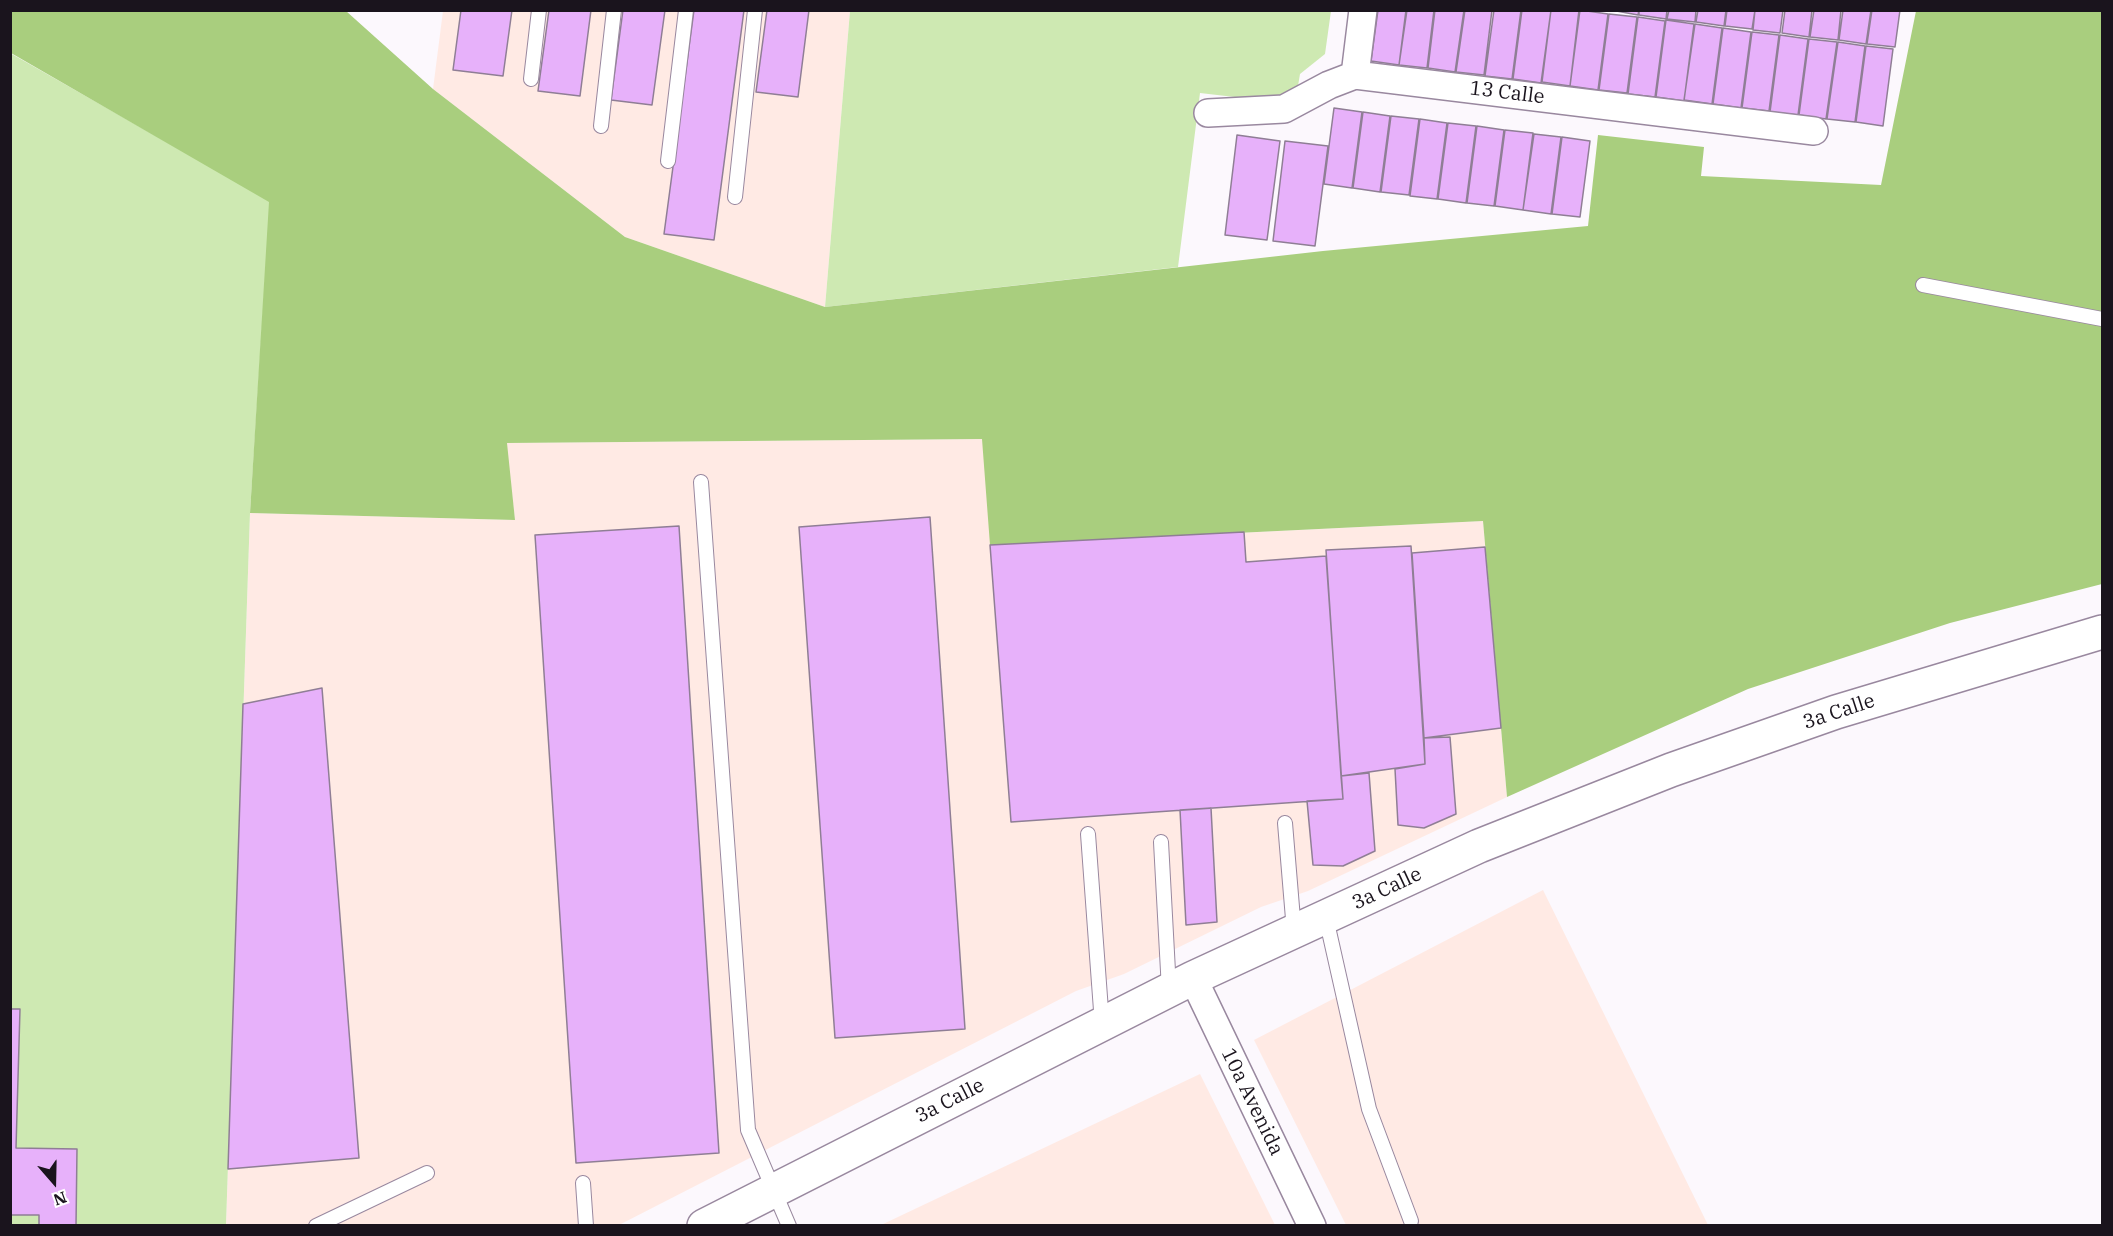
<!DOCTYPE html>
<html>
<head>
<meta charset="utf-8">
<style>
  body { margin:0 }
  #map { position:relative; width:2113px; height:1236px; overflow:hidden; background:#fcf8fd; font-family:"IBM Plex Serif",serif }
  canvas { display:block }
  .frame { position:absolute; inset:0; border:12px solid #1a141d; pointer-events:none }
  .north { position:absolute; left:24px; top:1152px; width:60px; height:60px; -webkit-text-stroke:4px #fff; paint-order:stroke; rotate:160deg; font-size:16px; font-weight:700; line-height:24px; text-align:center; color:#1a141d }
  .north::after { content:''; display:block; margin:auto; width:21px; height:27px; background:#1a141d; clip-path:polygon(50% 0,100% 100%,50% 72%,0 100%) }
</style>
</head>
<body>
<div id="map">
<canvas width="2113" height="1236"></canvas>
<div class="frame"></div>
<div class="north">N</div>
</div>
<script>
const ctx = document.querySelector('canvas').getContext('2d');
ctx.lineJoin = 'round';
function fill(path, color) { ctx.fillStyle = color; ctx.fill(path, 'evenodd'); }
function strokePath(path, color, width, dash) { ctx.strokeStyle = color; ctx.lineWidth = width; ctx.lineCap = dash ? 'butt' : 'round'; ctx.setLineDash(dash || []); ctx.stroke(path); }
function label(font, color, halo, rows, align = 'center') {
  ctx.font = font + ' "IBM Plex Serif",serif'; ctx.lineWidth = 6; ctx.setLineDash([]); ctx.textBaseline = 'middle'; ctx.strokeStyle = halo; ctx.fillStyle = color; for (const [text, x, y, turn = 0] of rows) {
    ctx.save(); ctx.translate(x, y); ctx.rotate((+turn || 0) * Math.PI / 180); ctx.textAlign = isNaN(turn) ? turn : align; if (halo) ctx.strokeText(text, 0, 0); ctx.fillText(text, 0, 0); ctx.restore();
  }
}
const industrial = new Path2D(`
  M 443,11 L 850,11 L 825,307 L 625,237 L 433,89 Z
  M 983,439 L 991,545 L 1483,521 L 1507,797 L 1308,891 L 1261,907 L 1124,974 L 1076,991 L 619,1225 L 226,1226 L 250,513 L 515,520 L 506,443 Z
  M 1543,890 L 1708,1225 L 1346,1225 L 1254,1040 Z
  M 1200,1074 L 1275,1225 L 881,1225 Z`);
const green = new Path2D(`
  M 850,11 L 1331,11 L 1325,54 L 1300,74 L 1295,104 L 1200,93 L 1178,267 L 825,307 Z
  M 10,53 L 270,201 L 250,513 L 226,1225 L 11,1225 Z`);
const forest = new Path2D(`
  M 11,11 L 346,11 L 433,89 L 625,237 L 825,307 L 1323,251 L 1588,226 L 1598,135 L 1704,147 L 1701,176 L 1881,185 L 1916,11 L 2102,11 L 2102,584 L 1950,623 L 1748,689 L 1507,797 L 1483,521 L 990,545 L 982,439 L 507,443 L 515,520 L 250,513 L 269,202 L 11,53 Z`);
const building = new Path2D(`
  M 461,10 L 512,10 L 503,76 L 453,70 Z
  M 549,10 L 591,10 L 580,96 L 538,91 Z
  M 623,10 L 665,10 L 652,105 L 611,100 Z
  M 694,10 L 744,10 L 714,240 L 664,234 Z
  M 767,10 L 809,10 L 798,97 L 756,92 Z
  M 1378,10 L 1406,10 L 1399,65 L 1371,61 Z
  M 1407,10 L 1434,10 L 1427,68 L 1399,65 Z
  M 1435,10 L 1464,10 L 1455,72 L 1428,68 Z
  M 1465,10 L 1492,10 L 1484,75 L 1456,72 Z
  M 1494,10 L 1521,10 L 1512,79 L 1485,76 Z
  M 1522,10 L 1551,10 L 1541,83 L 1513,79 Z
  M 1551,10 L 1579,10 L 1570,86 L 1542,82 Z
  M 1580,10 L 1608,14 L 1598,90 L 1570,86 Z
  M 1611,10 L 1639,10 L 1638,15 Z
  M 1639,10 L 1667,10 L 1666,19 L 1639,15 Z
  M 1669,10 L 1696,10 L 1695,22 L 1667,19 Z
  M 1698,10 L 1726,10 L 1724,26 L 1696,22 Z
  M 1727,10 L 1755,10 L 1752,29 L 1725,26 Z
  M 1755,10 L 1783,10 L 1780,33 L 1753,30 Z
  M 1785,10 L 1812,10 L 1809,37 L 1782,33 Z
  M 1814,10 L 1841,10 L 1838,40 L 1810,37 Z
  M 1843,10 L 1871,10 L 1866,44 L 1839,40 Z
  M 1872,10 L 1900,10 L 1895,47 L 1867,44 Z
  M 1609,14 L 1637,17 L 1627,93 L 1599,90 Z
  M 1638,17 L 1665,21 L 1655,97 L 1628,94 Z
  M 1666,20 L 1694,24 L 1684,101 L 1656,97 Z
  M 1695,24 L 1722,28 L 1712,104 L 1684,100 Z
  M 1723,28 L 1751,32 L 1741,108 L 1713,104 Z
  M 1752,32 L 1779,35 L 1769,111 L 1742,108 Z
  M 1780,35 L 1808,39 L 1798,115 L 1770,112 Z
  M 1809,39 L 1837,42 L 1826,119 L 1799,115 Z
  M 1838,42 L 1865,46 L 1855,122 L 1827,119 Z
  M 1866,46 L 1893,49 L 1883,126 L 1856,122 Z
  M 1334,108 L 1362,112 L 1352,188 L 1324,184 Z
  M 1363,112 L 1390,116 L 1380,192 L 1353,188 Z
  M 1391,116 L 1419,119 L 1409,195 L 1381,192 Z
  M 1420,119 L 1447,123 L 1437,199 L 1410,196 Z
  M 1448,123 L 1476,126 L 1466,203 L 1438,199 Z
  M 1477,126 L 1504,130 L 1494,206 L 1467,203 Z
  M 1505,130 L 1533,133 L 1523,210 L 1495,206 Z
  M 1534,134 L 1561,137 L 1551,214 L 1523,210 Z
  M 1237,135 L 1280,141 L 1267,240 L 1225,235 Z
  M 1562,137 L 1590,141 L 1580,217 L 1552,214 Z
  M 1285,141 L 1328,146 L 1315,246 L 1273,241 Z
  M 930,517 L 965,1029 L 835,1038 L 799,527 Z
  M 679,526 L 719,1153 L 576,1163 L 535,535 Z
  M 1244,532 L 1246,562 L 1326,556 L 1343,799 L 1011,822 L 990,545 Z
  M 1411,546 L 1425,764 L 1341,776 L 1326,550 Z
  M 1485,547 L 1501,728 L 1424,738 L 1412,553 Z
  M 322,688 L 359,1158 L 228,1169 L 243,704 Z
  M 1450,737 L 1456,814 L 1424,828 L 1398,825 L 1395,769 L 1425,764 L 1424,738 Z
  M 1369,773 L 1375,851 L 1343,866 L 1313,865 L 1307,801 L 1343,799 L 1341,776 Z
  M 1211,808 L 1217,922 L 1186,925 L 1180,810 Z
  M 10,1009 L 20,1009 L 16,1148 L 77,1149 L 76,1226 L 39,1226 L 39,1215 L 10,1215 Z`);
const service = new Path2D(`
  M 531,79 L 539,10
  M 601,126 L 614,10
  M 668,161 L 686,10
  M 735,197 L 755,10
  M 1923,285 L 2102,319
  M 701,482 L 748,1130 L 789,1226
  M 1285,823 L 1294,931
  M 1088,834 L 1102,1024
  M 1161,842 L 1169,990
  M 1326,918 L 1369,1109 L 1411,1221
  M 583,1183 L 586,1226
  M 316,1226 L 427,1173`);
const minor = new Path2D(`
  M 1355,75 L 1363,10
  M 1208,113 L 1284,109 L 1329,85 L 1355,75 L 1814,131
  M 1193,978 L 1312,1226`);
const secondary = new Path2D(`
  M 704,1226 L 1193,978 L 1479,846 L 1671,770 L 1836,712 L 2102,632`);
const streetNames = [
  ["13 Calle",1507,93,7],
  ["3a Calle",1839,712,-18],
  ["3a Calle",1387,889,-25],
  ["3a Calle",950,1101,-27],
  ["10a Avenida",1252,1102,64]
];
fill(industrial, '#ffeae4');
fill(green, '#cee9b2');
fill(forest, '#a9ce7e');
fill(building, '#e7b1fa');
strokePath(building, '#8f7e95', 1.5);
strokePath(service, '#99889f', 16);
strokePath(minor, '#99889f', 30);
strokePath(secondary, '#99889f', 36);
strokePath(service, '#fff', 14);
strokePath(minor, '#fff', 27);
strokePath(secondary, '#fff', 33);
label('20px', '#1a141d', '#fff', streetNames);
</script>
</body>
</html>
